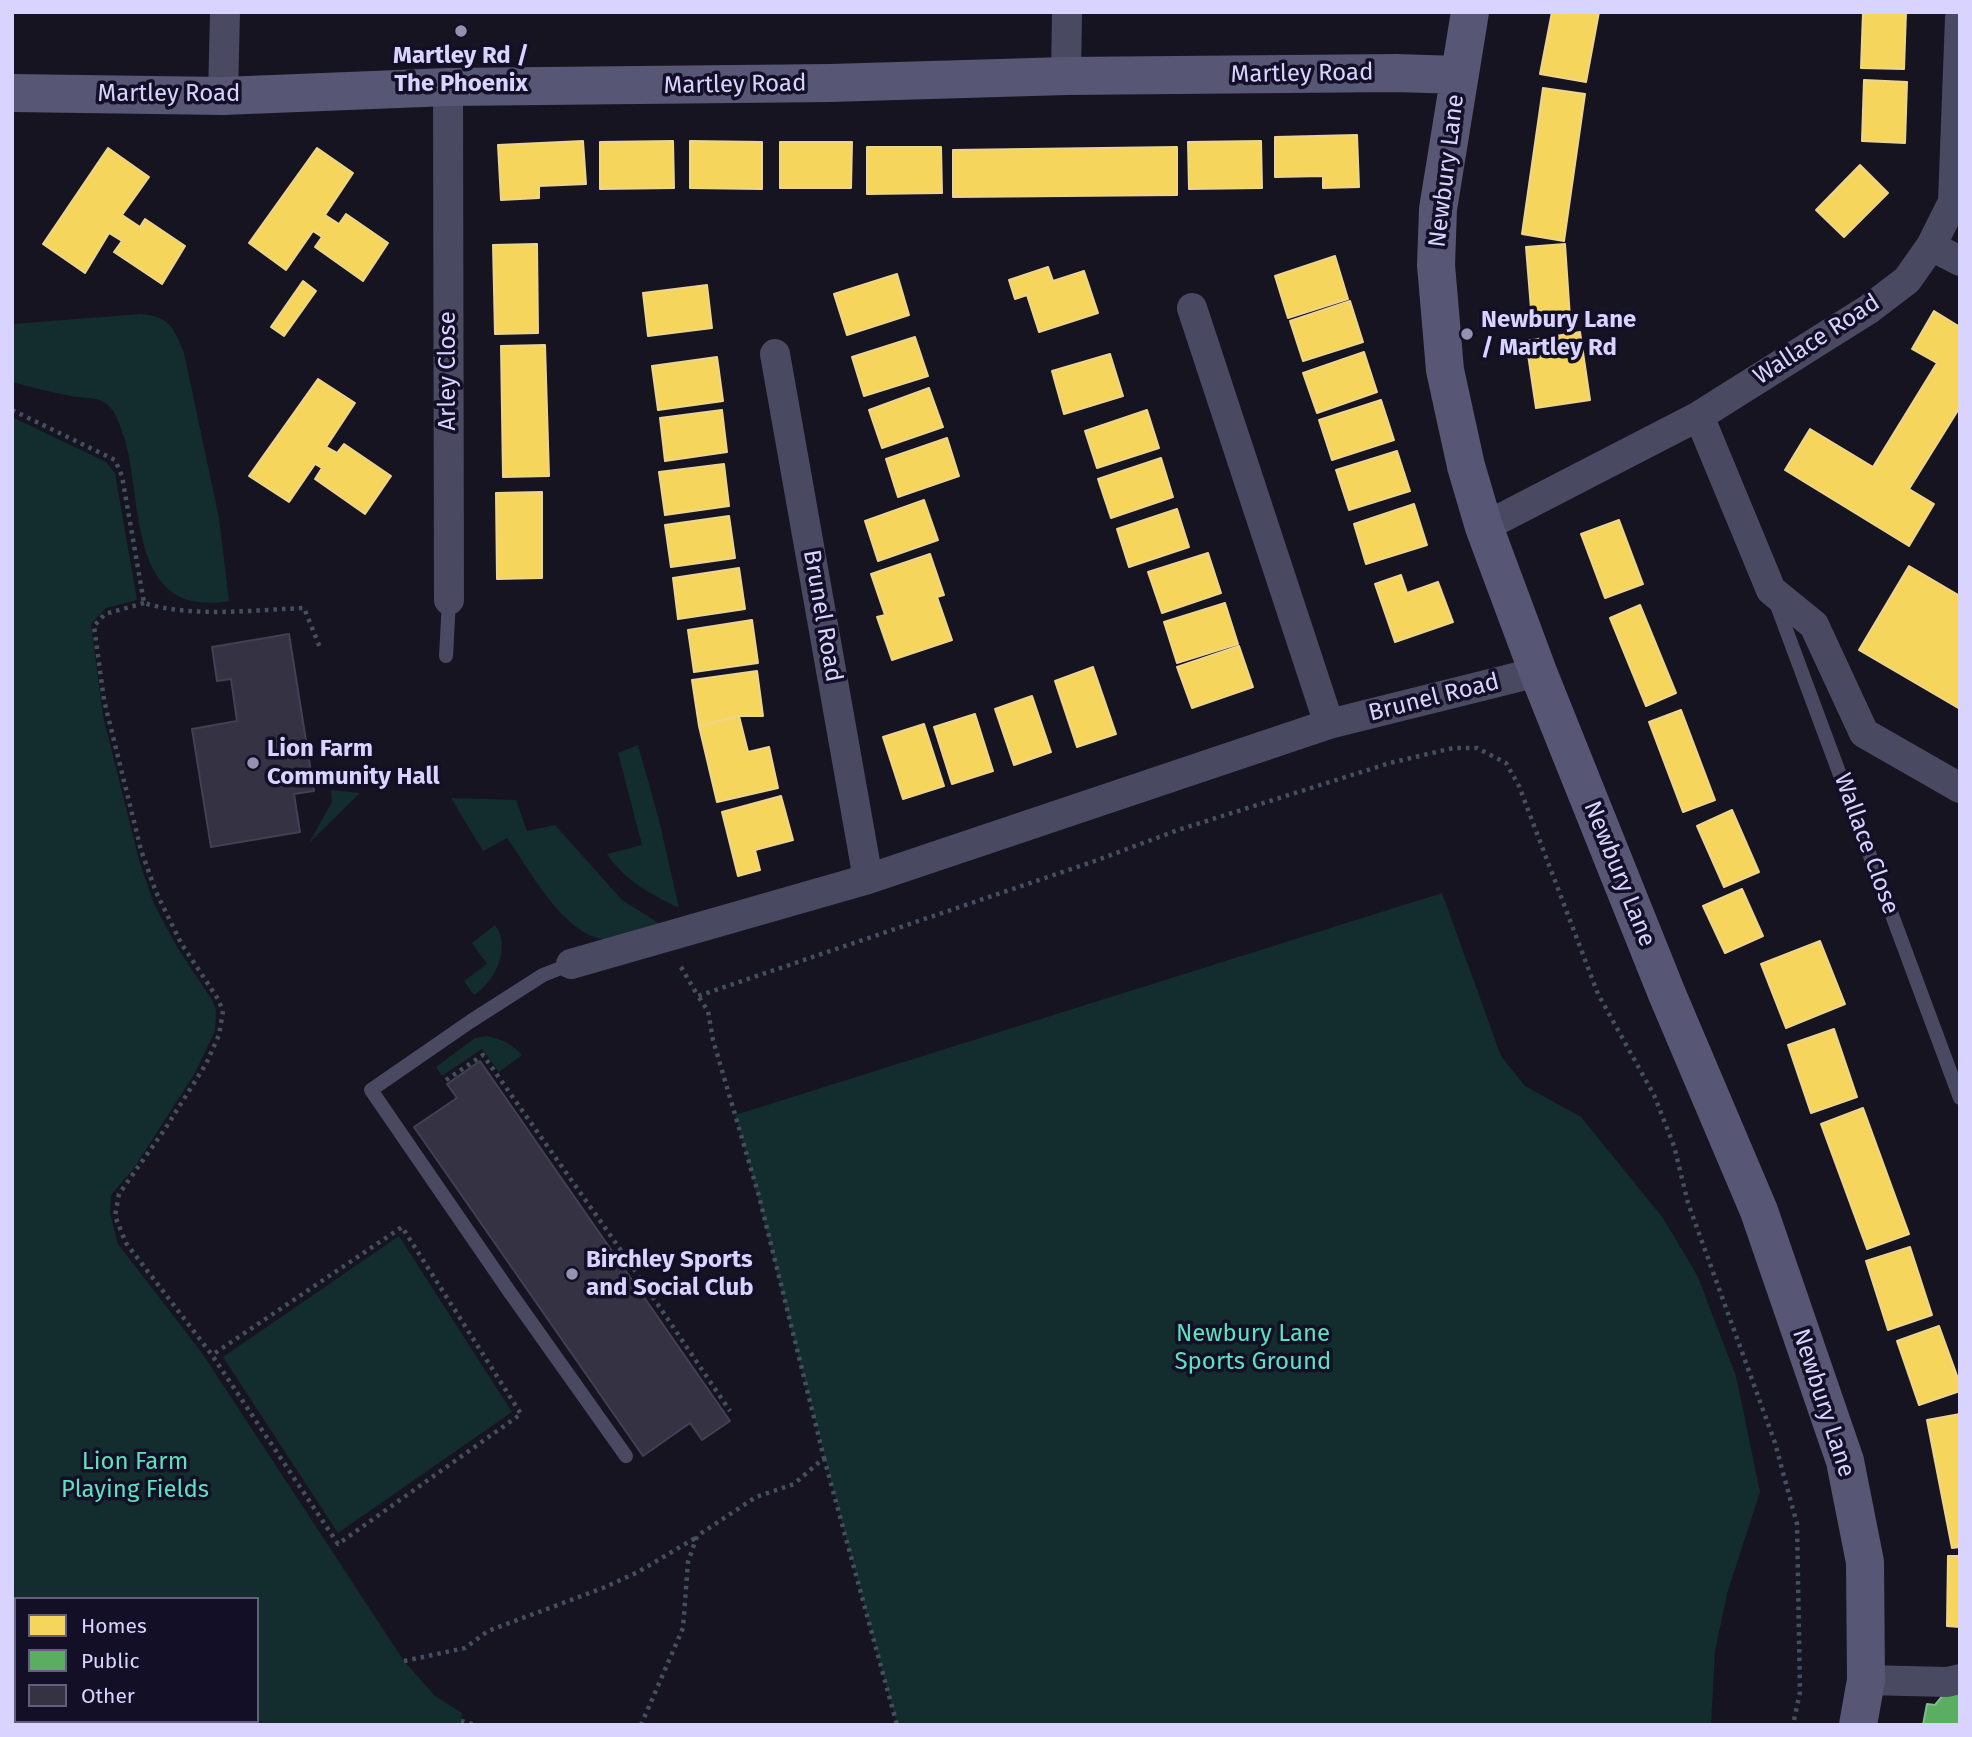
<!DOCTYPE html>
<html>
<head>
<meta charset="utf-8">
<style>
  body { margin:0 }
  #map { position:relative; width:1972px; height:1737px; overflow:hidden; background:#161421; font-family:"Fira Sans",sans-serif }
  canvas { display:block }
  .frame { position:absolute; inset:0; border:14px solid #d9d4ff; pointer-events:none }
  .legend { position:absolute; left:14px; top:1597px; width:245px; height:126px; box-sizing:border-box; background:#130f26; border:2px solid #625e7d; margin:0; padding:9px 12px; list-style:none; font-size:21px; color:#d9d4ff }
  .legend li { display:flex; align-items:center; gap:14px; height:35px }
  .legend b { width:35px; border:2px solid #625e7d }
</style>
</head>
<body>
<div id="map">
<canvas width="1972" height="1737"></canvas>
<div class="frame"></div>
<ul class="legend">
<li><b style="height:19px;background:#f6d55c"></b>Homes</li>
<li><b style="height:19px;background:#5aae61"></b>Public</li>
<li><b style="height:19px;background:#343243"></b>Other</li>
</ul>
</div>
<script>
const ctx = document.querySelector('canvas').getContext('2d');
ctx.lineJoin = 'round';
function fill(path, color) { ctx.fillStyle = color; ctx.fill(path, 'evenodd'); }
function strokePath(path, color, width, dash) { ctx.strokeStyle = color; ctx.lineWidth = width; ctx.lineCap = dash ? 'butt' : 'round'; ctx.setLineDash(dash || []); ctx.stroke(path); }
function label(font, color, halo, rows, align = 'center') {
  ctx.font = font + ' "Fira Sans",sans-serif'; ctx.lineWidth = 7; ctx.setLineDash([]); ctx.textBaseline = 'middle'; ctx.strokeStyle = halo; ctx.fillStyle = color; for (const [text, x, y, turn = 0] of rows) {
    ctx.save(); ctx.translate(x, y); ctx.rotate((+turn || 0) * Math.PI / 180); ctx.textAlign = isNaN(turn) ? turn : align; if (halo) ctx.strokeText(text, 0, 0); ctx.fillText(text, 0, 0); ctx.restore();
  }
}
const green = new Path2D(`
  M 141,314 C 170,317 174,328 184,353 L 219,518 L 229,601 C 126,619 144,501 124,437 C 121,428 117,415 110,407 C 108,405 105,403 102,401 C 93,397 80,398 70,396 C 50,392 31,387 12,382 L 12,324 Z
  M 12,417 L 106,462 L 115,473 L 137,600 L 106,608 L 91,624 L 103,716 L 139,860 L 154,904 L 177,947 L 212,1000 L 216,1010 L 215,1031 L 195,1073 L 134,1168 L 111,1195 L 110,1213 L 118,1244 L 202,1353 L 404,1661 L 435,1696 L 462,1713 L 461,1725 L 12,1725 ZM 16,1599 L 257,1599 L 257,1721 L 16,1721 Z
  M 638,745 L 659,820 L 679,908 C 651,894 625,881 607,854 L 642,845 L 618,753 Z
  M 331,790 L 360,793 L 309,843 L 332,802 Z
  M 451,798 L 516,800 L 527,831 L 555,825 L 622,900 L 660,924 C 647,928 615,941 602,939 C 562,932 529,869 507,838 L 483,851 Z
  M 1442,893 L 1501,1056 L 1525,1086 L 1581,1117 L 1663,1218 L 1697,1275 L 1736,1376 L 1760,1492 L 1727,1594 L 1715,1651 L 1711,1725 L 897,1725 C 864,1606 832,1486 801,1366 C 779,1283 760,1198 735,1115 Z
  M 495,925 C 512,947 495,982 474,995 L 464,981 L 487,964 L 472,943 Z
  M 487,1036 C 502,1039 512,1044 522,1055 L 499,1072 L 482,1049 L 442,1076 L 436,1067 L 475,1038 Z
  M 399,1236 L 512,1412 L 338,1533 L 223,1357 Z`);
const homes = new Path2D(`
  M 1552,12 L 1599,12 L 1586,82 L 1540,74 Z
  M 1863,12 L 1906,12 L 1904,69 L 1861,68 Z
  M 1864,80 L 1907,82 L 1905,143 L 1862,141 Z
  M 1543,88 L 1585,94 L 1564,241 L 1522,234 Z
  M 1357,135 L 1359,187 L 1323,188 L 1323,176 L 1275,177 L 1275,137 Z
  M 583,141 L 586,184 L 539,186 L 539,198 L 501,200 L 498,145 Z
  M 673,141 L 674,188 L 600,189 L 600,142 Z
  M 690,141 L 762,142 L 762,189 L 690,188 Z
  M 1261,141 L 1262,188 L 1189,189 L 1188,142 Z
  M 780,142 L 852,142 L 851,188 L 780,188 Z
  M 867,147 L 941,147 L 942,193 L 867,194 Z
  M 1177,147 L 1177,195 L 953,197 L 953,150 Z
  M 108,148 L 149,177 L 122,215 L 140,227 L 145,219 L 185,246 L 162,284 L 114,252 L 122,241 L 109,233 L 85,273 L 43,244 Z
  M 317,148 L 353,173 L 325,215 L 339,224 L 346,214 L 388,243 L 363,281 L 315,247 L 322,237 L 313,231 L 286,270 L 249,243 Z
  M 1860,165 L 1888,193 L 1844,237 L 1816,210 Z
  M 537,244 L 538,333 L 495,334 L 493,245 Z
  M 1565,244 L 1570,318 L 1532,321 L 1526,247 Z
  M 1335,256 L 1348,299 L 1288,318 L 1275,276 Z
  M 1048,267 L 1053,281 L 1084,271 L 1098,313 L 1039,332 L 1027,295 L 1015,299 L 1009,280 Z
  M 897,274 L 909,315 L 847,335 L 834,294 Z
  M 303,281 L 316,291 L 284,336 L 271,327 Z
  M 707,285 L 712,328 L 648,336 L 643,293 Z
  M 1350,301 L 1363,342 L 1303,361 L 1290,321 Z
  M 1934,311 L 1960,327 L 1960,407 L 1909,489 L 1934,504 L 1909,546 L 1785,470 L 1810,429 L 1873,467 L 1937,363 L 1912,349 Z
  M 1580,332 L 1590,400 L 1536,408 L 1526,341 Z
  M 915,337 L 928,376 L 864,396 L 852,357 Z
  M 545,345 L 549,476 L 503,477 L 501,346 Z
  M 1364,352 L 1377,392 L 1317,413 L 1303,373 Z
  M 1110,354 L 1123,396 L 1064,414 L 1052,371 Z
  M 717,357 L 723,401 L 658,410 L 652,366 Z
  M 318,379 L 355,403 L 326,447 L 337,453 L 344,444 L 391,476 L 365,514 L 315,479 L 322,468 L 315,464 L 289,502 L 249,476 Z
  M 929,388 L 943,427 L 882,448 L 869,410 Z
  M 1381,400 L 1394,440 L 1332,460 L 1319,420 Z
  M 722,410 L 727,452 L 665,461 L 660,418 Z
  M 1147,410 L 1159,448 L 1097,468 L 1085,431 Z
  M 947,438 L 959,476 L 898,497 L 886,459 Z
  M 1397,451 L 1410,491 L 1349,510 L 1336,470 Z
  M 1161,458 L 1173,497 L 1111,518 L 1098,479 Z
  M 724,464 L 729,506 L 665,515 L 659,472 Z
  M 542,492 L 542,578 L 497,579 L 496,493 Z
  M 924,500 L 938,540 L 878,561 L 865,521 Z
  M 1414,504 L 1427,545 L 1366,564 L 1354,524 Z
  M 1177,509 L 1189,547 L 1129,567 L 1117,529 Z
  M 729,516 L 735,558 L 671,567 L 665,525 Z
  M 1619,520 L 1643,584 L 1605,598 L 1581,534 Z
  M 1208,553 L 1221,593 L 1162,613 L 1148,572 Z
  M 930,554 L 944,595 L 937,597 L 952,640 L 892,660 L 877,617 L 885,615 L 871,574 Z
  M 1909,566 L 1960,596 L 1960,709 L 1859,650 Z
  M 739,568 L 745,609 L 678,619 L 673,578 Z
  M 1401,575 L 1407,593 L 1438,582 L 1453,622 L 1395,642 L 1375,584 Z
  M 1225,603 L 1238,644 L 1177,663 L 1164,622 Z
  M 1640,605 L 1676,693 L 1646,706 L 1610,618 Z
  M 752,620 L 758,663 L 694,672 L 688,630 Z
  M 1239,646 L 1253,687 L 1192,708 L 1177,667 Z
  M 1093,667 L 1116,734 L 1077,747 L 1055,681 Z
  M 757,671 L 763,716 L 739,716 L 699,726 L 692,680 Z
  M 1032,696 L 1051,752 L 1014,765 L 995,709 Z
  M 1681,710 L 1715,800 L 1683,812 L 1649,722 Z
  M 975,714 L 993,771 L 952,784 L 934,727 Z
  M 739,716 L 748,752 L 769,747 L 778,788 L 717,802 L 699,726 Z
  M 924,724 L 944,786 L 903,799 L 883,737 Z
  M 781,796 L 793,840 L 755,850 L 760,870 L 738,876 L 722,812 Z
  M 1732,810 L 1759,872 L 1724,887 L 1697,826 Z
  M 1742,889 L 1763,936 L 1725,953 L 1703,906 Z
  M 1820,941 L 1845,1004 L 1786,1028 L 1761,964 Z
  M 1834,1029 L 1857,1097 L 1811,1113 L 1788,1045 Z
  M 1863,1108 L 1909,1234 L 1867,1249 L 1821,1124 Z
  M 1910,1247 L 1932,1315 L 1888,1330 L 1866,1261 Z
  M 1939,1326 L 1960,1384 L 1960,1391 L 1919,1405 L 1897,1341 Z
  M 1960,1414 L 1960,1547 L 1952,1548 L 1927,1420 Z
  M 1948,1556 L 1960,1556 L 1960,1627 L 1947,1626 Z`);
const public = new Path2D(`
  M 1960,1693 L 1960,1725 L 1923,1725 L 1927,1704 L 1935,1705 L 1944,1694 Z`);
const building = new Path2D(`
  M 289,634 L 314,791 L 294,794 L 300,832 L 211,847 L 192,729 L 237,721 L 231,679 L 217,681 L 212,647 Z
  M 480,1061 L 730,1421 L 702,1440 L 690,1423 L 643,1456 L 414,1127 L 457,1098 L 447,1084 Z`);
const path = new Path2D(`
  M 12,410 L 115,460 L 122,476 L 144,603 C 194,618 252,610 304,608 L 321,650
  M 144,603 L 105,614 L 94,626 L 104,700 L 141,850 L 156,892 L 181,943 L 218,999 L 223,1011 L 219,1035 L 206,1064 L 165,1129 L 119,1194 L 115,1216 L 126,1243 L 212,1355 L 338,1544 L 521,1414 L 402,1227 L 212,1355
  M 681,967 L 698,996 L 1092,862 L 1178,830 L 1390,763 L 1453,748 L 1477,748 L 1506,763 L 1519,786 L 1598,994 L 1654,1095 L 1674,1146 L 1688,1203 L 1775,1443 L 1797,1524 L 1800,1692 L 1793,1725
  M 446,1080 L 483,1055 L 625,1256 L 730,1411
  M 824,1458 L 897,1725
  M 404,1661 L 465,1648 L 488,1631 L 603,1588 L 638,1572 L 697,1537
  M 461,1721 L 476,1725
  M 641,1725 L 683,1628 L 688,1562 L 697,1536 L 756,1497 L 794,1484 L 824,1458 L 759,1196 L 713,1040 L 708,1011 L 698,996`);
const lane = new Path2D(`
  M 1775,600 L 1960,1098
  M 446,656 L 449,600
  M 571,964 L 543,975 L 471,1021 L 371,1090 L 509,1291 L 626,1456`);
const street = new Path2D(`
  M 1066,76 L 1067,12
  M 448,87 L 449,600
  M 223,96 L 225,12
  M 1931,246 L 1960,261
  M 1192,308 L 1329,724
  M 775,354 L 868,879
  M 1699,416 L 1771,590 L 1814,625 L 1864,733 L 1960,788
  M 1484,527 L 1699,416 L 1869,309 L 1907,280 L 1931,246 L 1953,202 L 1960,18
  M 571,964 L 868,879 L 1329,724 L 1538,672
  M 1866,1680 L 1947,1682 L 1960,1679`);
const secondary = new Path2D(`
  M 1470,12 L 1438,209 L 1436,265 L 1445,370 L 1466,466 L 1484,527 L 1538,672 L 1667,994 L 1759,1211 L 1845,1461 L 1865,1562 L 1866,1680 L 1858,1725
  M 12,93 L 223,96 L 448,87 L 830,83 L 1066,76 L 1396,73 L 1459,75`);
const markers = [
  [461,31,7,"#9591b1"],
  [1467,334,7,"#9591b1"],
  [253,763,7,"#9591b1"],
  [572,1274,7,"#9591b1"]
];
const poiNames = [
  ["Martley Rd /",461,56,"center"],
  ["The Phoenix",461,84,"center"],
  ["Newbury Lane",1481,320],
  ["/ Martley Rd",1481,348],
  ["Lion Farm",267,749],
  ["Community Hall",267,777],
  ["Birchley Sports",586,1260],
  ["and Social Club",586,1288]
];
const streetNames = [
  ["Martley Road",1302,74,-1],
  ["Martley Road",735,85,-1],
  ["Martley Road",169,94],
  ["Newbury Lane",1447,171,-83],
  ["Wallace Road",1817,340,-33],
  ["Arley Close",448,371,-90],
  ["Brunel Road",822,616,80],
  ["Brunel Road",1434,698,-14],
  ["Wallace Close",1866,844,70],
  ["Newbury Lane",1619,874,68],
  ["Newbury Lane",1823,1403,72]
];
const parkNames = [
  ["Newbury Lane",1253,1334],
  ["Sports Ground",1253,1362],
  ["Lion Farm",135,1462],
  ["Playing Fields",135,1490]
];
fill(green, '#132c2d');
fill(homes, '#f6d55c');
strokePath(homes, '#edd58d', 2);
fill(public, '#5aae61');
strokePath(public, '#80b990', 2);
fill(building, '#343243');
strokePath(building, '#433f54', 2);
strokePath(path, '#44505f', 4.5, [3.5, 5]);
strokePath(lane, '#4a4962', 14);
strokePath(street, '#4a4962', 30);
strokePath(secondary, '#575674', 38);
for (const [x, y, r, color] of markers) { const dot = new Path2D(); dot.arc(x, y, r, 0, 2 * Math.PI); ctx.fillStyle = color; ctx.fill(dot); strokePath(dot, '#130f26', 2.5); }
label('bold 24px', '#d9d4ff', '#130f26', poiNames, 'left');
label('24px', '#d9d4ff', '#130f26', streetNames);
label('24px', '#5fe0c0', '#130f26', parkNames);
</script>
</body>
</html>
